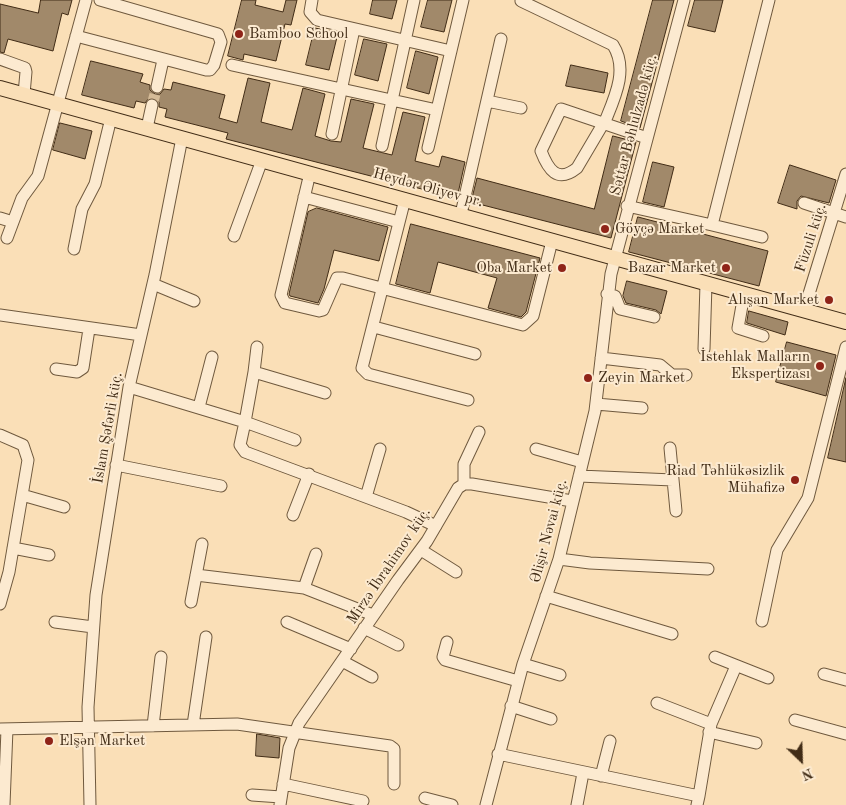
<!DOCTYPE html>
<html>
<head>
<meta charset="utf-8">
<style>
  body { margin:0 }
  #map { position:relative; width:846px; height:805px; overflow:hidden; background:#fadfb7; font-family:"Old Standard TT",serif }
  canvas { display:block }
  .north { position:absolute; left:776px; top:735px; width:50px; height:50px; -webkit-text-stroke:4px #fcead0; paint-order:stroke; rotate:156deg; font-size:14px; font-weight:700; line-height:20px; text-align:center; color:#412c16 }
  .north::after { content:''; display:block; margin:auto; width:18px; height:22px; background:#412c16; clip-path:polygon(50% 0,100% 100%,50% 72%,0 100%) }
</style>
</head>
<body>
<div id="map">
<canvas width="846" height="805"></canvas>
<div class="north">N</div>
</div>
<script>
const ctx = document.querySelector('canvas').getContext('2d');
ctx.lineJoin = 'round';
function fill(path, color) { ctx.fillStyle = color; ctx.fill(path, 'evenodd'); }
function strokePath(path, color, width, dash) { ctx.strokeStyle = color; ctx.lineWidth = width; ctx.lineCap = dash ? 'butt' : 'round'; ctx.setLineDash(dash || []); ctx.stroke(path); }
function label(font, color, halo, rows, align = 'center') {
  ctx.font = font + ' "Old Standard TT",serif'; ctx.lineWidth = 4; ctx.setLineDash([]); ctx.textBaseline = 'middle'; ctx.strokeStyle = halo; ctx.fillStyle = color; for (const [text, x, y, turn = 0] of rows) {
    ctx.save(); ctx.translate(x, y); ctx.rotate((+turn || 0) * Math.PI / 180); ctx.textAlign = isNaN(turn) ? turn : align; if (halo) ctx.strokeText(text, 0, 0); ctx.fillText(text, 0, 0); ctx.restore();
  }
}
const building = new Path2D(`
  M 41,0 L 72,0 L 68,15 L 62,13 L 53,51 L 8,39 L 4,53 L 0,52 L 0,4 L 38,13 Z
  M 242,0 L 256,0 L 255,5 L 283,12 L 286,0 L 297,0 L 291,25 L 285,24 L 276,61 L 244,54 L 243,60 L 228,56 Z
  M 373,0 L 397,0 L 392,19 L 370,14 Z
  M 428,0 L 452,0 L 444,32 L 421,27 Z
  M 653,0 L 674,0 L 640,128 L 621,121 Z
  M 695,0 L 723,0 L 715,32 L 688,26 Z
  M 315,28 L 338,33 L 329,70 L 306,65 Z
  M 364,39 L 387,44 L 378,81 L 355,75 Z
  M 416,51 L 438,57 L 429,94 L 407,88 Z
  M 91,61 L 143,74 L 140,82 L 150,85 L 150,90 L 155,94 L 160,94 L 164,89 L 171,90 L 173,82 L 225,95 L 219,118 L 237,123 L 248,78 L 270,83 L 261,122 L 292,130 L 303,88 L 325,94 L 315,136 L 331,141 L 341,142 L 351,99 L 374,104 L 363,148 L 392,155 L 403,112 L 425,117 L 415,161 L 439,167 L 442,156 L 465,162 L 457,198 L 226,139 L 228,133 L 165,117 L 167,109 L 159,107 L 159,102 L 154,98 L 149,98 L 145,103 L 136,101 L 134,108 L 82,95 Z
  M 571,65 L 608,73 L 604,93 L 566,86 Z
  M 60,123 L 92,131 L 85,159 L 53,150 Z
  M 613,136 L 636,142 L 611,238 L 471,202 L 477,178 L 594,209 Z
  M 653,162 L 674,167 L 664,207 L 643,202 Z
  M 790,165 L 836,180 L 829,203 L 801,196 L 797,201 L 797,209 L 778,203 Z
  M 317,208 L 388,227 L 379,261 L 334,250 L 324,289 L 318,303 L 290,296 L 289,294 L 308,212 Z
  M 638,217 L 768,251 L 759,286 L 629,252 Z
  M 411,224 L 540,258 L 526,312 L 521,317 L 488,308 L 497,278 L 438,262 L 430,293 L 396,284 Z
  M 627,281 L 667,291 L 661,314 L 656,310 L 626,303 L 623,296 Z
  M 749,311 L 788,322 L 785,335 L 747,323 Z
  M 787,342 L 836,355 L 826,396 L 776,382 Z
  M 846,378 L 846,462 L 828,458 Z
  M 257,734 L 280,738 L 279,758 L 256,756 Z`);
const minorTunnel = new Path2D(`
  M 152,105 L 157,87`);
const minor = new Path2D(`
  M 312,0 L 310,12 L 317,20 L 451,51
  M 521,1 L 613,45 C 629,70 614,99 604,124
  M 76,36 L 206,70 L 210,70 L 214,65 L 221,42 L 218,34 L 100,0
  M 0,59 L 25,68 L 26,72 L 24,94
  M 232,65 L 437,110
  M 157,87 L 163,60
  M 487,101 L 521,108
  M 603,124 L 577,168 C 557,184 548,169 541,151 L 561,109 L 647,138
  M 147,128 L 152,105
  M 332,134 L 354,29
  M 382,146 L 414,0
  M 428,148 L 463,0
  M 310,173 L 281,295 L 285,303 L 319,311 L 323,310 L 337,278 L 343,278 L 523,325 L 533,316 L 552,241
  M 304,197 L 399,222
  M 405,199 L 362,368 L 368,374 L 468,400
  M 804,203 L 846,217
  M 627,206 L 712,225 L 769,0
  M 461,214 L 501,39
  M 0,218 L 13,222 L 22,198 L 38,176 L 86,0
  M 712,225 L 762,237
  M 234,236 L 262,160
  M 7,238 L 13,222
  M 74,249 L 82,209 L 95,184 L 111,118
  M 153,284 L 194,301
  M 607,294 L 615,296 L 620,309 L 654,317
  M 744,294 L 738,328 L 763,336
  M 804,310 L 846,174
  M 0,315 L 141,335
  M 374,327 L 475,354
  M 704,349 L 706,284
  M 601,358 L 660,365 L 672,375 L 686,375
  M 56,369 L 77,372 L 83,368 L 89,329
  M 254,372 L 257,347
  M 129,387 L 245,422 L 240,445 L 245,452 L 406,512 L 436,526
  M 596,404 L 642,408
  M 199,407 L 212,357
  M 0,435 L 23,445 L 28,460 L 9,572 L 0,604
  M 295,440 L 245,422 L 254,372 L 325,393
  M 670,448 L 676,511
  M 536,449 L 582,462
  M 116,465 L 221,486
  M 579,476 L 673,480
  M 464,484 L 464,464 L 479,432
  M 22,495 L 64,507
  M 366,497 L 380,449
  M 293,515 L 309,474
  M 13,548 L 49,555
  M 421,550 L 456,572
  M 559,559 L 590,563 L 708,569
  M 196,575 L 304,588 L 373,615
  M 304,588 L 316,554
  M 546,596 L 672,634
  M 191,602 L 202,544
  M 762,621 L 777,550 L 808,498 L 846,347
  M 55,622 L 93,627
  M 287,622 L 351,649
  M 364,628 L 398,645
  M 447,642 L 443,657 L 445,660 L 518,681
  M 715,657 L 768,678
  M 342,661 L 372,677
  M 523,664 L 560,675
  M 824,674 L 846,680
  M 657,703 L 711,724
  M 511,706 L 551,719
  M 795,720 L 846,734
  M 193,725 L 206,637
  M 153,726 L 161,657
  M 0,729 L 237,724 L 390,746 L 394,749 L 394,784
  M 709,732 L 756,743
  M 498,754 L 699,796 L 697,805
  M 601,776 L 610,741
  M 283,784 L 363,801
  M 252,795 L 281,797
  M 699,796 L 711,724 L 736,666
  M 425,798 L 452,805
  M 4,805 L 7,729
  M 90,805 L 88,707 L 96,595 L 129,387 L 155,275 L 182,138
  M 280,805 L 289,748 L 299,723 L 398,580 L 427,541 L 458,488 L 464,484 L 472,484 L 572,501
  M 486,805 L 523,664 L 559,559 L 595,411 L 611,274 L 684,0
  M 577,805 L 583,773`);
const major = new Path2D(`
  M 0,88 L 846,322`);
const markers = [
  [239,34,5,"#8f2418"],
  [605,229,5,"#8f2418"],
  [562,268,5,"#8f2418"],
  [726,268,5,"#8f2418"],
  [829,300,5,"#8f2418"],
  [820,366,5,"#8f2418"],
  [588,378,5,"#8f2418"],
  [795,480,5,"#8f2418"],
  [49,741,5,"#8f2418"]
];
const poiNames = [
  ["Bamboo School",249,34,"left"],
  ["Göyçə Market",615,229,"left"],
  ["Oba Market",552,268],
  ["Bazar Market",716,268],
  ["Alışan Market",819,300],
  ["İstehlak Malların",810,357],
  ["Ekspertizası",810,374],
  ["Zeyin Market",598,378,"left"],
  ["Riad Təhlükəsizlik",785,471],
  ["Mühafizə",785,488],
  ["Elşən Market",59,741,"left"]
];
const streetNames = [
  ["Səttar Bəhlulzadə küç.",634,125,-75],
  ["Heydər Əliyev pr.",428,188,15],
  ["Füzuli küç.",811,238,-72],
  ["İslam Şəfərli küç.",108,428,-80],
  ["Əlişir Nəvai küç.",549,531,-75],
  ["Mirzə İbrahimov küç.",389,566,-56]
];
fill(building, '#a1896a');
strokePath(building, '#412c16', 1);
strokePath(minorTunnel, '#d5bb97', 11, [11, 5.5]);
strokePath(minor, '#6f593e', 13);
strokePath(major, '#412c16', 16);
strokePath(minor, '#fcead0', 11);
strokePath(major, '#fadfb7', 14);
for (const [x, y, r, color] of markers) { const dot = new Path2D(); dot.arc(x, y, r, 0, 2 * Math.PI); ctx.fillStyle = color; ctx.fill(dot); strokePath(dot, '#fcead0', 2); }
label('15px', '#412c16', '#fcead0', poiNames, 'right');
label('15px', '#412c16', '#fcead0', streetNames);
</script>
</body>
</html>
